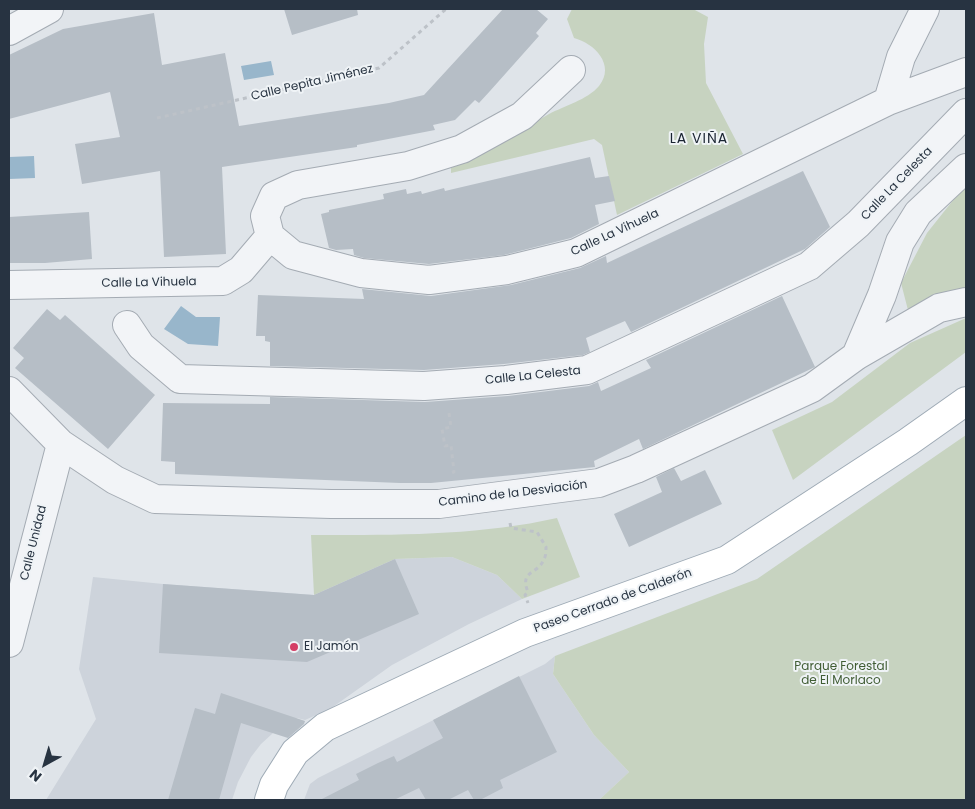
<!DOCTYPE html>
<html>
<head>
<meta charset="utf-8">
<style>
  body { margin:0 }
  #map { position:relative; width:975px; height:809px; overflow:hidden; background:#dfe4e9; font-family:Poppins,sans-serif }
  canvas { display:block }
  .frame { position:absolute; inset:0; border:10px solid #273341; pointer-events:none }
  .north { position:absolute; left:20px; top:739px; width:50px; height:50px; -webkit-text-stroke:4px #eff3f6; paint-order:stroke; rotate:219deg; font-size:14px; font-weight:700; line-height:20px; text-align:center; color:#273341 }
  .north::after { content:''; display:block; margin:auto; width:18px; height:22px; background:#273341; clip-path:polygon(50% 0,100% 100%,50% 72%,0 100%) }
</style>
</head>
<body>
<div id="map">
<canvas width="975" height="809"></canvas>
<div class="frame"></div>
<div class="north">N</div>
</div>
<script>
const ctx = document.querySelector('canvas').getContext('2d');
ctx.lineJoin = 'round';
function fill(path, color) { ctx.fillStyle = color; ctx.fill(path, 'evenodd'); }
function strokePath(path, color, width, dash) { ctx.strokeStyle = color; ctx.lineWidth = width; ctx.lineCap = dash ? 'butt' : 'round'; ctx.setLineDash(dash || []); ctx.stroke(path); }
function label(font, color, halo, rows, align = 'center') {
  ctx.font = font + ' Poppins,sans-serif'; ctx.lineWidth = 4; ctx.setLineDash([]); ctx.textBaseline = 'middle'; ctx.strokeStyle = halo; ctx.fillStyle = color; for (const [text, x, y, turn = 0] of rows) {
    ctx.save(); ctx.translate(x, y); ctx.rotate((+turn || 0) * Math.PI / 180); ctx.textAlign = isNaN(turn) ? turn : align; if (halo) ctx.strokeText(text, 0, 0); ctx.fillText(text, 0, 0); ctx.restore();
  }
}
const built = new Path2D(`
  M 452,557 L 497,575 L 522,599 L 469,624 L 392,665 L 330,709 L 305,720 L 297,718 L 284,723 L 261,744 L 251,757 L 238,782 L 232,800 L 46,800 L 96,719 L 79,669 L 93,577 L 163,584 L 314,595 L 395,559 Z
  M 555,656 L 553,674 L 594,735 L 629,772 L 599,800 L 304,800 L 310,784 L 318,778 L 545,664 Z`);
const green = new Path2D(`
  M 572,9 L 693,9 L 708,17 L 704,44 L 706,83 L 743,154 L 617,215 L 602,145 L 594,139 L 451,173 L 451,168 C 486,154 515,133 549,114 C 564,106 587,100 599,86 C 616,65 594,43 574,38 L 567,19 Z
  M 966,184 L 966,288 L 942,296 L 909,314 L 901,283 L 927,233 Z
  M 966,318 L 966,352 L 793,480 L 772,430 L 832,402 L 910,343 Z
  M 966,435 L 966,800 L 599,800 L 629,772 L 594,735 L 553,674 L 555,656 L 757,579 Z
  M 557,518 L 580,577 L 522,599 L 497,575 L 452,557 L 395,559 L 314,595 L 311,535 C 393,535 477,536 557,518 Z`);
const water = new Path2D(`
  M 271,61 L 274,75 L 244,80 L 241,66 Z
  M 34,156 L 35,178 L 9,179 L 9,157 Z
  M 181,306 L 196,317 L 220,317 L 218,346 L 188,344 L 164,329 Z`);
const building = new Path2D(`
  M 284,9 L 357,9 L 358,15 L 292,35 Z
  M 503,9 L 536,9 L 548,19 L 536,33 L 539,36 L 490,91 L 479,103 L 475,100 L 455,120 L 433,125 L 435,130 L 357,145 L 357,147 L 222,167 L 226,254 L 164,257 L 160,171 L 82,184 L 75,144 L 120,137 L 110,92 L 9,119 L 9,55 L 63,29 L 154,13 L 162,65 L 225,53 L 239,126 L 389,103 L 424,95 Z
  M 590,157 L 595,178 L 609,176 L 615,201 L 595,205 L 599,224 L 571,238 L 504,255 L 429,264 L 364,258 L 354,255 L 353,249 L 336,250 L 329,248 L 321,214 L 329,212 L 329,210 L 384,199 L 383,194 L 406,189 L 407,194 L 421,191 L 422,194 L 444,188 L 445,191 Z
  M 803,171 L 830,227 L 805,249 L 631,332 L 625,321 L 586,338 L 590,352 L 583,355 L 504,364 L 424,370 L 270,366 L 270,342 L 265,341 L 265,336 L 256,336 L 258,295 L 364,299 L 362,289 L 431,296 L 511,285 L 580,268 L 606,256 L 607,263 Z
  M 89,212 L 92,259 L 45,263 L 9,263 L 9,217 Z
  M 782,296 L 815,367 L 643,449 L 639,439 L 594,461 L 595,467 L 431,483 L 400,483 L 175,474 L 175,462 L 161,461 L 163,403 L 270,404 L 270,397 L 425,402 L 508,396 L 589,386 L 598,382 L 601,391 L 651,368 L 646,360 Z
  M 47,309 L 60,320 L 65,315 L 155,395 L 108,449 L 15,368 L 24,358 L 13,348 Z
  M 674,468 L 681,481 L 705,470 L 722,504 L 629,547 L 614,514 L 662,492 L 656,477 Z
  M 395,559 L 419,614 L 307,662 L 159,653 L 163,584 L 314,595 Z
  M 519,676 L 557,752 L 500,780 L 503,788 L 480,800 L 474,800 L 468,790 L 448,800 L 426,800 L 419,788 L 394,800 L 320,800 L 359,780 L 356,774 L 378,763 L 394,756 L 397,762 L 443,738 L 433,720 Z
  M 221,693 L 305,721 L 304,724 L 288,738 L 241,723 L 219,800 L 168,800 L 195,708 L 215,714 Z`);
const path = new Path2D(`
  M 157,118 L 379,68 L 446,9
  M 449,413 L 451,427 L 442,429 L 445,446 L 451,445 L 454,472 L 452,473
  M 510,523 L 511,528 L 537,532 L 546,547 C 546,551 546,556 544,559 C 538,575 519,570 528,592 L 525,595 L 528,603`);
const minor = new Path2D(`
  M 9,31 L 49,9
  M 571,70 L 522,116 L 462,149 L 408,166 L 298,185 L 274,196 L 265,216 L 270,236 L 293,255 L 361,273 L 429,280 L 507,270 L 576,253 L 888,101 L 966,72
  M 888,101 L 901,57 L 925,9
  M 9,285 L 223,281 L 241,270 L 270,236
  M 127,325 L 141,346 L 180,379 L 424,386 L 506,380 L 587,370 L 809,266 L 858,224 L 966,113
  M 856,356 L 882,295 L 900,242 L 918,213 L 966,168
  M 9,391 L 61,444 L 115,480 L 155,499 L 331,504 L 439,504 L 599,483 L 636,469 L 812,388 L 856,356 L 939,308 L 966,302
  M 9,643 L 61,444`);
const major = new Path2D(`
  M 269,800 L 274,785 L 295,752 L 325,727 L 525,633 L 727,560 L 908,442 L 966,401`);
const markers = [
  [294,647,5,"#d43e65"]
];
const streetNames = [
  ["Calle Pepita Jiménez",312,83,-13],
  ["Calle La Celesta",897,184,-46],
  ["Calle La Vihuela",615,233,-25],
  ["Calle La Vihuela",149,283,-1],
  ["Calle La Celesta",533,376,-6],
  ["Camino de la Desviación",513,494,-7],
  ["Calle Unidad",34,543,-76],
  ["Paseo Cerrado de Calderón",613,601,-20]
];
const poiNames = [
  ["El Jamón",304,647]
];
const parkNames = [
  ["Parque Forestal",841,667],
  ["de El Morlaco",841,681]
];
const neighbourhoodNames = [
  ["LA VIÑA",699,139]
];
fill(built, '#cdd3db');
fill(green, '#c7d3c0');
fill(water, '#98b6cb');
fill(building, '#b6bec6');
strokePath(minor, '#a4abb3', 30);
strokePath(major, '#9eaab5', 30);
strokePath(path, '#bdc2c8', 3, [4, 4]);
strokePath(minor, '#f2f4f7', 28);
strokePath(major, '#fff', 28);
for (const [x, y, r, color] of markers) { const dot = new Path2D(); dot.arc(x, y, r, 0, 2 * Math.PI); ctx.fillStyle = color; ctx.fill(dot); strokePath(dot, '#eff3f6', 2); }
label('12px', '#273341', '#eff3f6', streetNames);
label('12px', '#273341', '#eff3f6', poiNames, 'left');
label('12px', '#405d34', '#eff3f6', parkNames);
ctx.letterSpacing = '1px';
label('14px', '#1a2432', '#eff3f6', neighbourhoodNames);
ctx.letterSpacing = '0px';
</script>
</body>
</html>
